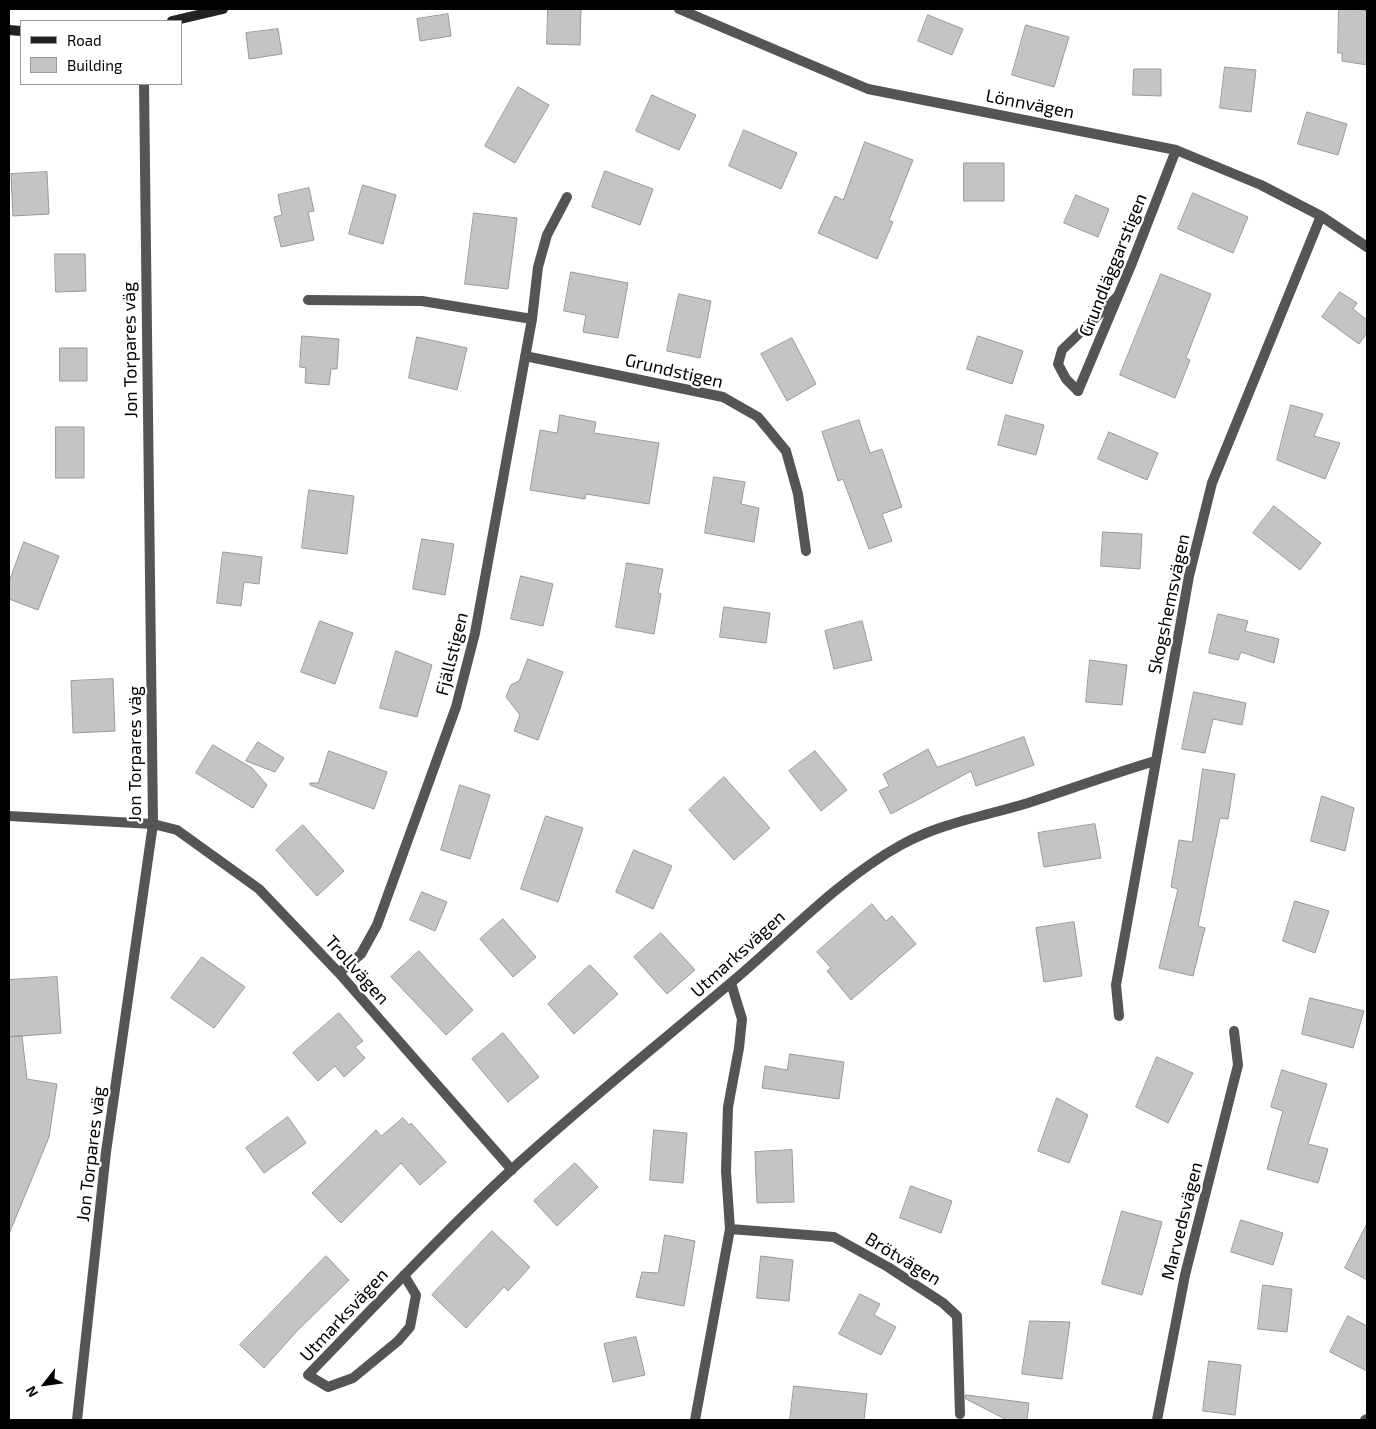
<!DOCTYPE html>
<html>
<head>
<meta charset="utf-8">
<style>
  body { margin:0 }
  #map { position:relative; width:1376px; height:1429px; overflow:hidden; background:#fff; font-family:"Exo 2",sans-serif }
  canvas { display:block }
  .frame { position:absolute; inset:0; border:10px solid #000; pointer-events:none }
  .legend { position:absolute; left:20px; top:20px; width:162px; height:65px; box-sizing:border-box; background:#fff; border:1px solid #999; margin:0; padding:6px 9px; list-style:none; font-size:15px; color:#000 }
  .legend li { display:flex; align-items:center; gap:10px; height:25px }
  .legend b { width:25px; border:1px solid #999 }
  .north { position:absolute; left:20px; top:1359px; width:50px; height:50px; -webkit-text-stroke:4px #fff; paint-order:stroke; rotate:240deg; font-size:14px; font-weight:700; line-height:20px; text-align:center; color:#000 }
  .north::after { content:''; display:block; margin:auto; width:18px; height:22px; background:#000; clip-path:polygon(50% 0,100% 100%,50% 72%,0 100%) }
</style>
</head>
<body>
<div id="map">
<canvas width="1376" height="1429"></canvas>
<div class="frame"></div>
<ul class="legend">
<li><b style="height:6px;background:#222"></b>Road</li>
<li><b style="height:14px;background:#c4c4c4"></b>Building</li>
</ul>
<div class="north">N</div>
</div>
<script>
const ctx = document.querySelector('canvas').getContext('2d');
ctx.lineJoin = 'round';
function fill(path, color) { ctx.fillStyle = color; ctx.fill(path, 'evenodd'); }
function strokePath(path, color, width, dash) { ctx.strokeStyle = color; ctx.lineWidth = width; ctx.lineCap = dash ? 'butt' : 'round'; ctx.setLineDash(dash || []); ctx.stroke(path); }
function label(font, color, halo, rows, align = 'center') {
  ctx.font = font + ' "Exo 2",sans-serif'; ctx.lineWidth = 4.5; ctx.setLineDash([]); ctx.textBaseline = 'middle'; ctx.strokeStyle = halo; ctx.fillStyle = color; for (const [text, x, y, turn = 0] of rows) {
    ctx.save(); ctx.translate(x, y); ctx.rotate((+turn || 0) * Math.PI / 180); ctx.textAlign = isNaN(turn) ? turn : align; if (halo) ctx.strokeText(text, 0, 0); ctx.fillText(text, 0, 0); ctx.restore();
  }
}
const building = new Path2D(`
  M 548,9 L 581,9 L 580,45 L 547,44 Z
  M 1339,9 L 1367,10 L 1367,65 L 1342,61 L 1342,53 L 1338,53 Z
  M 448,14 L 451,36 L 420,41 L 417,19 Z
  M 928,15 L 963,29 L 952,55 L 918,41 Z
  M 1026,25 L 1069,37 L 1054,87 L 1012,75 Z
  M 278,29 L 282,54 L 249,59 L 246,33 Z
  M 1225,67 L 1256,70 L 1251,112 L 1220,108 Z
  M 1134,69 L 1161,69 L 1161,96 L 1133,95 Z
  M 518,87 L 549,105 L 515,163 L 485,146 Z
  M 652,95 L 696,115 L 679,150 L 636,131 Z
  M 1307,112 L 1347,124 L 1338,155 L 1298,144 Z
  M 744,130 L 797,153 L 781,189 L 729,166 Z
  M 865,142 L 913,160 L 889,220 L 893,222 L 877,259 L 818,233 L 835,196 L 843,200 Z
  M 964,163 L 1004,163 L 1004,201 L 964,201 Z
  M 605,171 L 653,189 L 640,225 L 592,207 Z
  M 47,172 L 49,214 L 13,216 L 11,174 Z
  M 363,185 L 396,195 L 383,244 L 349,234 Z
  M 309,188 L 314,211 L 308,212 L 314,240 L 281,247 L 274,217 L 282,215 L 278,195 Z
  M 1193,193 L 1248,217 L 1233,253 L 1178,229 Z
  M 1076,195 L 1109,209 L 1098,237 L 1064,223 Z
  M 474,213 L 517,218 L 508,289 L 465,284 Z
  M 55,254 L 85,254 L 86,291 L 56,292 Z
  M 571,272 L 628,283 L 618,338 L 583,332 L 586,315 L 564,311 Z
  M 1161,274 L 1211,294 L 1186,358 L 1190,360 L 1175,398 L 1120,375 Z
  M 1340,292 L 1357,303 L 1353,309 L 1367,320 L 1367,333 L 1359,344 L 1322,317 Z
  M 679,294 L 711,301 L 700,358 L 667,351 Z
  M 302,336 L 339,339 L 337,369 L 331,369 L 329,385 L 305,383 L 306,368 L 300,367 Z
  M 978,336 L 1023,351 L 1012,384 L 967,369 Z
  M 417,337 L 467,348 L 457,390 L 409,378 Z
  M 792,338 L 816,384 L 787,401 L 761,354 Z
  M 60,348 L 87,348 L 87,381 L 60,381 Z
  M 1291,405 L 1323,414 L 1314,436 L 1340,443 L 1325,479 L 1277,460 Z
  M 560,415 L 596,422 L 594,433 L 659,443 L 649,504 L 586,494 L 585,499 L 530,490 L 540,430 L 557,433 Z
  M 1006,415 L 1044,425 L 1036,455 L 998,445 Z
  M 859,420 L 870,453 L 882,449 L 902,507 L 882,514 L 892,541 L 869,549 L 843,479 L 838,481 L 822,432 Z
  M 56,427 L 84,427 L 84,478 L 56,478 Z
  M 1109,432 L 1158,453 L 1147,480 L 1098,459 Z
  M 714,477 L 745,482 L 741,504 L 759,508 L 754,542 L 705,533 Z
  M 309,490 L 354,496 L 347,554 L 302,548 Z
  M 1274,506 L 1321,543 L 1300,570 L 1253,533 Z
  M 1103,532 L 1142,534 L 1140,569 L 1101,566 Z
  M 422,539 L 454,544 L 445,595 L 413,589 Z
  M 24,542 L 59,556 L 38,610 L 9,599 L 9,582 Z
  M 223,552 L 262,557 L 259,584 L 244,582 L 241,606 L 217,603 Z
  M 627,563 L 663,569 L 658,593 L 661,594 L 654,634 L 616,627 Z
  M 521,576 L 553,584 L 543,626 L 511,619 Z
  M 724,607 L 770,613 L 766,643 L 720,637 Z
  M 1218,614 L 1248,621 L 1245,631 L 1279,639 L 1274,663 L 1241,652 L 1238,660 L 1209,653 Z
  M 320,621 L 353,633 L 335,684 L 301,672 Z
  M 862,621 L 872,660 L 834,669 L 825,631 Z
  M 396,651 L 432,665 L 417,717 L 380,708 Z
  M 528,659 L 563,672 L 538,740 L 514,731 L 520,715 L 506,697 L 511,685 L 519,681 Z
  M 1090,660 L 1127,665 L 1122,705 L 1086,702 Z
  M 113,679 L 115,731 L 73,733 L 71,681 Z
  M 1194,692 L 1246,703 L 1242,725 L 1213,719 L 1205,753 L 1182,749 Z
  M 1024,737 L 1034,765 L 976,786 L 971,771 L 891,814 L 879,791 L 889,786 L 883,774 L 928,749 L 937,767 Z
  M 258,742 L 284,758 L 275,772 L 246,761 Z
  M 213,745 L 252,768 L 267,785 L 253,808 L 196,773 Z
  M 329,751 L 387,772 L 374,809 L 310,785 L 310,783 L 318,783 Z
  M 815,751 L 847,790 L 821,811 L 789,771 Z
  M 1203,769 L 1235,774 L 1228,819 L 1220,818 L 1198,926 L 1205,928 L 1193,976 L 1159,968 L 1178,889 L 1171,887 L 1179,840 L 1192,842 Z
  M 724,777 L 770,828 L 734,860 L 689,810 Z
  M 460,785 L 490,795 L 470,859 L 441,850 Z
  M 1322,796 L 1354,808 L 1345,851 L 1311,841 Z
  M 546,816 L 583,828 L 558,902 L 521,889 Z
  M 1095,824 L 1101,858 L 1044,867 L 1038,833 Z
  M 303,825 L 344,871 L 317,896 L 276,850 Z
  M 634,850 L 672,866 L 653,909 L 616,892 Z
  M 422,892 L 447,902 L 435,931 L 410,920 Z
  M 1295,901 L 1329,911 L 1315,953 L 1283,941 Z
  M 872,904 L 886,921 L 892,916 L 916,944 L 851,1000 L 827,971 L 831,968 L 817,952 Z
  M 503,919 L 536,957 L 513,977 L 480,939 Z
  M 1074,922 L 1082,976 L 1044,982 L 1036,928 Z
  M 661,933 L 695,970 L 667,994 L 634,957 Z
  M 419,951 L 473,1010 L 446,1035 L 391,977 Z
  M 202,957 L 245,987 L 214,1028 L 171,998 Z
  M 590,965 L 618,994 L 574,1034 L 548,1004 Z
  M 57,977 L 61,1033 L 9,1037 L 9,980 Z
  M 1310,998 L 1364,1011 L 1353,1048 L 1302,1034 Z
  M 339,1013 L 363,1041 L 355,1047 L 365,1058 L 344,1077 L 335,1066 L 318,1081 L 293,1053 Z
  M 503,1033 L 539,1077 L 508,1102 L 472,1059 Z
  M 22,1036 L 27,1079 L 57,1084 L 49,1137 L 9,1234 L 9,1037 Z
  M 790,1054 L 844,1062 L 839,1099 L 762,1088 L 765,1066 L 787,1070 Z
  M 1157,1057 L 1193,1073 L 1168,1123 L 1136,1107 Z
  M 1282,1070 L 1327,1084 L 1308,1144 L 1328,1149 L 1318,1183 L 1267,1169 L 1283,1111 L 1271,1107 Z
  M 1057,1098 L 1088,1115 L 1069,1163 L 1038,1151 Z
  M 288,1117 L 306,1143 L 264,1173 L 246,1148 Z
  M 403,1118 L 409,1125 L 411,1123 L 446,1162 L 420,1185 L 401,1163 L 341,1223 L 312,1193 L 376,1130 L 381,1136 Z
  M 654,1130 L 687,1133 L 683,1183 L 650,1180 Z
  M 792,1150 L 794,1202 L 757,1203 L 755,1152 Z
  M 575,1163 L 598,1187 L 557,1226 L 534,1201 Z
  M 911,1186 L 952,1201 L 941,1233 L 900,1218 Z
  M 1122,1211 L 1162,1222 L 1142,1295 L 1102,1284 Z
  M 1241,1220 L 1283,1233 L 1273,1265 L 1231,1252 Z
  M 1367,1224 L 1367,1280 L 1345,1268 Z
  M 492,1231 L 530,1267 L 508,1291 L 504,1287 L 466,1328 L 432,1295 Z
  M 665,1235 L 695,1241 L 684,1306 L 636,1297 L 642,1272 L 658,1273 Z
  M 326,1256 L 349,1280 L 296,1332 L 264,1368 L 240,1345 Z
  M 761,1256 L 793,1260 L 789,1301 L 757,1298 Z
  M 1263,1285 L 1292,1289 L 1287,1332 L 1258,1329 Z
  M 860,1294 L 880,1304 L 874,1315 L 896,1327 L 881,1355 L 839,1334 Z
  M 1348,1316 L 1367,1326 L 1367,1371 L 1330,1352 Z
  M 1030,1321 L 1070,1322 L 1062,1379 L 1022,1374 Z
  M 636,1337 L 645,1375 L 613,1382 L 604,1344 Z
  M 1209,1361 L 1241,1365 L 1235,1415 L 1203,1411 Z
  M 794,1386 L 867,1394 L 864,1420 L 790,1420 Z
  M 966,1395 L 1029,1403 L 1027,1420 L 1007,1420 L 966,1399 Z`);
const lane = new Path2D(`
  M 308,300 L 422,301 L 532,319 L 538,267 L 547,235 L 567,197
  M 1078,391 L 1066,379 L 1058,364 L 1062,350 L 1118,296`);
const street = new Path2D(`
  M 679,9 L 868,89 L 1176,150 L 1261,185 L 1321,216 L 1367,247
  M 525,356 L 723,397 L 758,417 L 786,451 L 798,494 L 806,551
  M 1078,391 L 1132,263 L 1176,150
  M 9,816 L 153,824 L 177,830 L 259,889 L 339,973 L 512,1170
  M 339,973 L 361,954 L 377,925 L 456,707 L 475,633 L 532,319
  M 1119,1016 L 1116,985 L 1189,576 L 1212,483 L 1321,216
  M 730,1229 L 834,1237 L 888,1267 L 943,1303 L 957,1316 L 960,1414
  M 404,1275 L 416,1295 L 410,1327 L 398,1341 L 353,1378 L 328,1387 L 308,1375 C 375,1306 441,1235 511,1170 C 581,1106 655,1047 727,986 C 784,939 836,881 901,845 C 941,823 985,816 1028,803 C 1070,789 1112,774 1155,761
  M 77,1420 L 106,1152 L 153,824 L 144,84
  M 695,1420 L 730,1229 L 726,1171 L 728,1107 L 739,1048 L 742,1019 L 731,983
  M 1157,1420 L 1185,1275 L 1238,1065 L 1234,1031
  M 1365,1420 L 1367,1419`);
const secondary = new Path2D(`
  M 172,21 L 223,9
  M 9,30 L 21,31`);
const streetNames = [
  ["Lönnvägen",1030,104,11],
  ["Grundläggarstigen",1113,265,-68],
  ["Jon Torpares väg",130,350,-91],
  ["Grundstigen",674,371,13],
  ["Skogshemsvägen",1169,604,-78],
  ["Fjällstigen",452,654,-76],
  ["Jon Torpares väg",135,754,-90],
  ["Utmarksvägen",738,954,-42],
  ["Trollvägen",357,970,48],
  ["Jon Torpares väg",91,1154,-83],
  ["Marvedsvägen",1182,1221,-76],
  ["Brötvägen",903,1259,31],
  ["Utmarksvägen",344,1315,-47]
];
fill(building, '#c4c4c4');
strokePath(building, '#999', 1);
strokePath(lane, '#555', 10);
strokePath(street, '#555', 10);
strokePath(secondary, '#222', 10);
label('18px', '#000', '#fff', streetNames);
</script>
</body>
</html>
